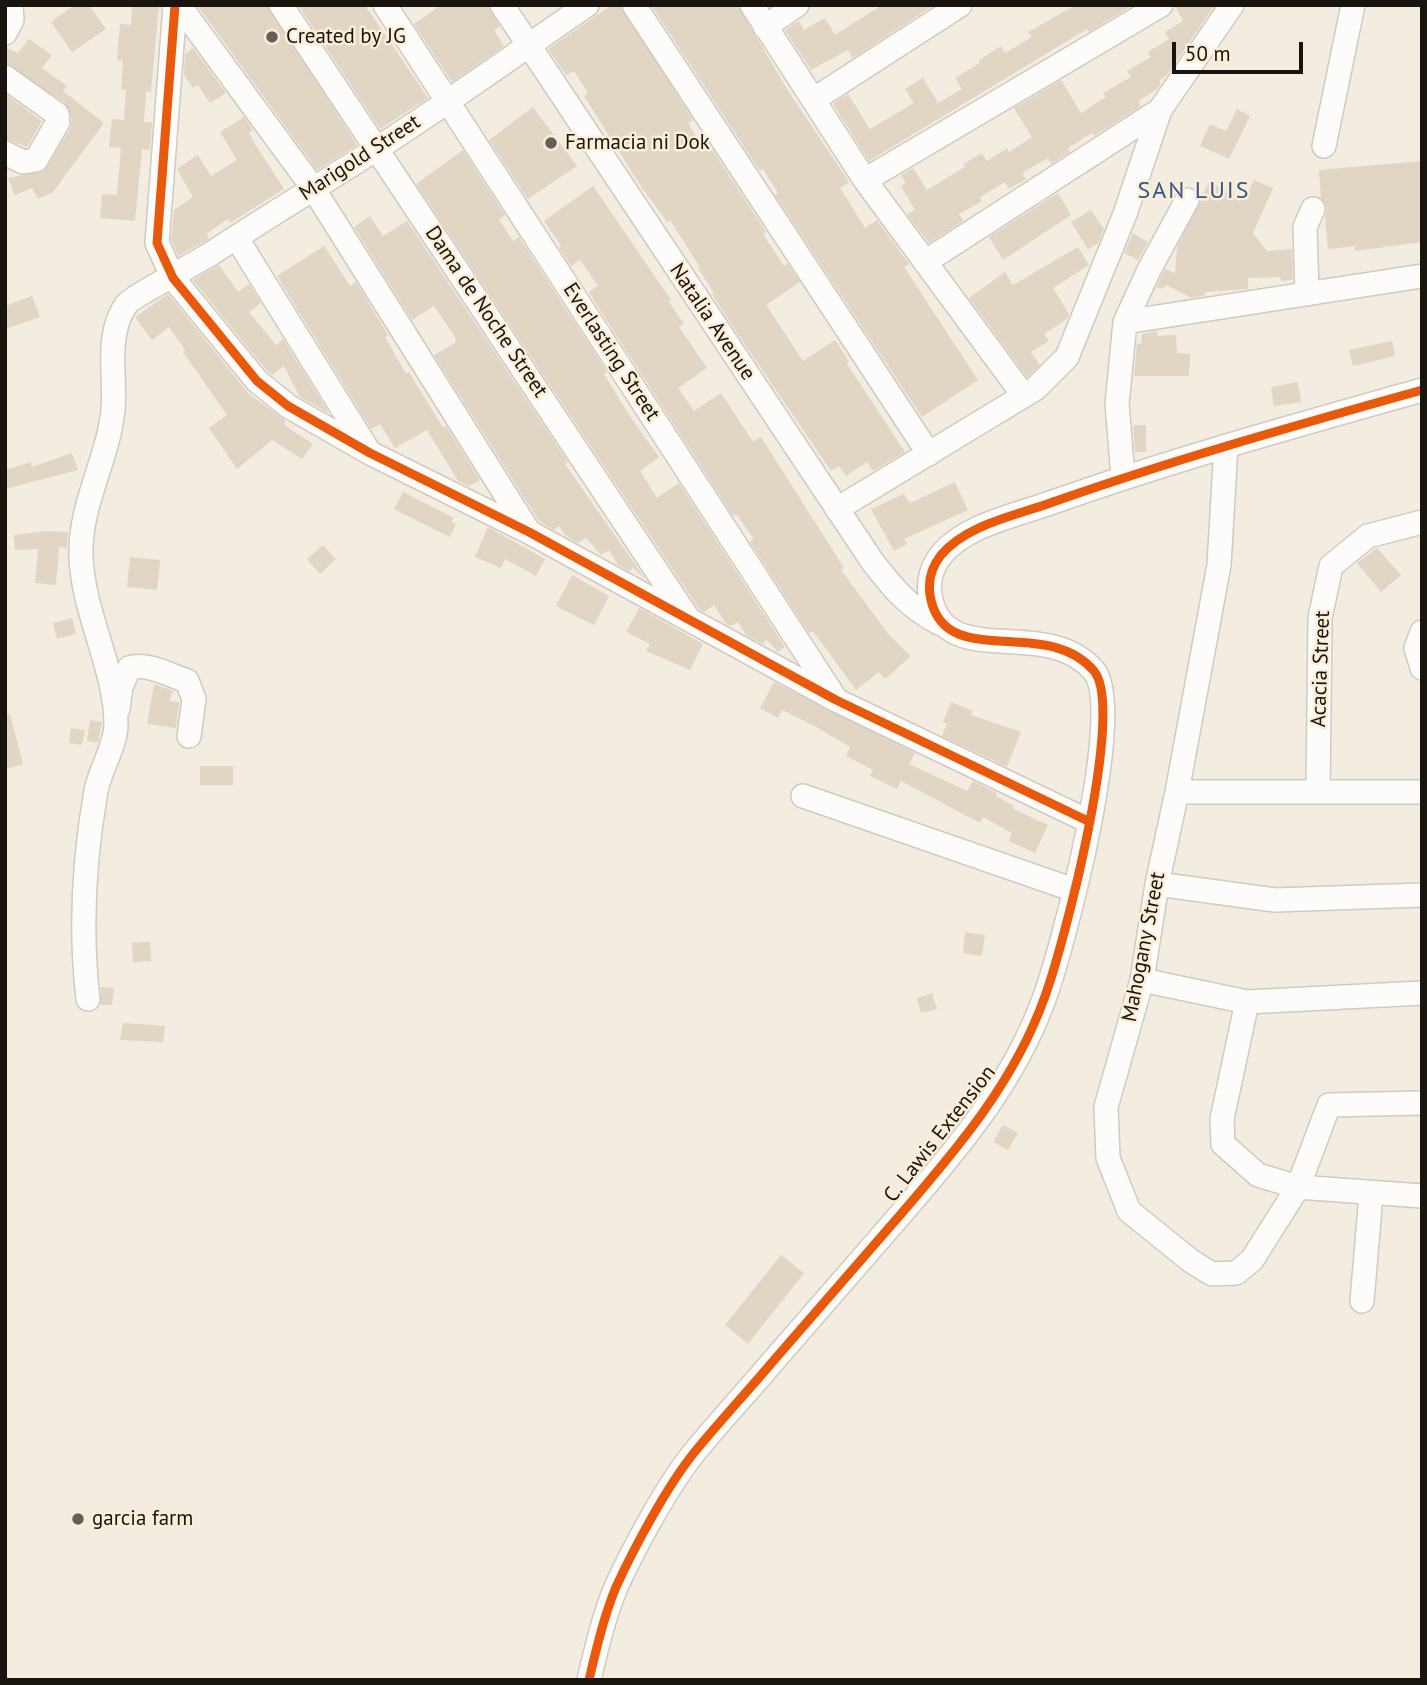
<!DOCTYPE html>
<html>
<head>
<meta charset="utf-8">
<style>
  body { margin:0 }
  #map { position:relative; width:1427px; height:1685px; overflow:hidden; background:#f3ece0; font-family:"PT Sans",sans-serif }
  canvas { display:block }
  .frame { position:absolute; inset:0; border:7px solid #19140d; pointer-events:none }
  .scale { position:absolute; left:1172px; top:42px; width:131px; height:32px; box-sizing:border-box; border:4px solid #19140d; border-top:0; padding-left:9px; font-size:21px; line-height:24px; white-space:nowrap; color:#19140d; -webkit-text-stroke:5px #fbeed8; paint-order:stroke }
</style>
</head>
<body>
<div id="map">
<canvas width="1427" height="1685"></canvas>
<div class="frame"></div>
<div class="scale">50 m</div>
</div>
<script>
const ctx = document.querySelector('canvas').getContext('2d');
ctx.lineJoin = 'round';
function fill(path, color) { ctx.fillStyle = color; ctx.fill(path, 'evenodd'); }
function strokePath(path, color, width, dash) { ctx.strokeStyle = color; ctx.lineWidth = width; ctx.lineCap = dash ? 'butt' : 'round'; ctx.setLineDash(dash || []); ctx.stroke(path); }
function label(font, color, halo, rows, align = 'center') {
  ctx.font = font + ' "PT Sans",sans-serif'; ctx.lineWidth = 5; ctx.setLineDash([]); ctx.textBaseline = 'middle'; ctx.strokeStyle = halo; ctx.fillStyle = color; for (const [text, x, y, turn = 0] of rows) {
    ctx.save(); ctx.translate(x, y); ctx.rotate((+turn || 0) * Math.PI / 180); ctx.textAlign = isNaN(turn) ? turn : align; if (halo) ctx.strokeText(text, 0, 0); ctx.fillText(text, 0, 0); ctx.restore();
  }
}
const building = new Path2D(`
  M 74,5 L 89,5 L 106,29 L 72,52 L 51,22 Z
  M 132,5 L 159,5 L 151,92 L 146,91 L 144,122 L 152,122 L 150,150 L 142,149 L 135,221 L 100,218 L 102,194 L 117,195 L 121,148 L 109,147 L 112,119 L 124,120 L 126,90 L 121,89 L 123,61 L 117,60 L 120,24 L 131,25 Z
  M 197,5 L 267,5 L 357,145 L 317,170 Z
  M 298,5 L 365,5 L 428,98 L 380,129 Z
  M 441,5 L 488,5 L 500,27 L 494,30 L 504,46 L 452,82 L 414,24 Z
  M 612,5 L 620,5 L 693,120 L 688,123 L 702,146 L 708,143 L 766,232 L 763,234 L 784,266 L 788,264 L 800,282 L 766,305 L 803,361 L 835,340 L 849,362 L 847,364 L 905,452 L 873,471 L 867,462 L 846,476 L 839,466 L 831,471 L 729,321 L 712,294 L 714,293 L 698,268 L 700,267 L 670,220 L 667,222 L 642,188 L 584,96 L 588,93 L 574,71 L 566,75 L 548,49 Z
  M 651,5 L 738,5 L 785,86 L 849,182 L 840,188 L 865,228 L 877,220 L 909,264 L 904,267 L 978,380 L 922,417 L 775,195 L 778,193 L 763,169 L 760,171 Z
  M 882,5 L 934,5 L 853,58 L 848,50 L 811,70 L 785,30 L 799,21 L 804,30 L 825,18 L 835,35 Z
  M 1076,5 L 1133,5 L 1089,32 L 1087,29 L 869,161 L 833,104 L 848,94 L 870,129 L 914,103 L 905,89 L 923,78 L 938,103 L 962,89 L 955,78 L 980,63 L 979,60 L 1001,46 L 1005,53 L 1032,37 L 1028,32 Z
  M 1175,5 L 1215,5 L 1166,76 L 1159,81 L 1161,84 L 1157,89 L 1138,101 L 1141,106 L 1094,136 L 1092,133 L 1068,148 L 1070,152 L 1051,164 L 1048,158 L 1022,173 L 1026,179 L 1009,189 L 1005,182 L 980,197 L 982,201 L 959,214 L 963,221 L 929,243 L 907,214 L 915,210 L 901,186 L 906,183 L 901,175 L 913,168 L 927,190 L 965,167 L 963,164 L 982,153 L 987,161 L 1007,148 L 1009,152 L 1032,137 L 1014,108 L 1061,80 L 1081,113 L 1106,97 L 1103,93 L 1131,77 L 1127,71 L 1151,57 L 1148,52 L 1169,39 L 1165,32 L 1183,21 Z
  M 29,39 L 52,55 L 42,68 L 67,86 L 63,91 L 104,123 L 53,192 L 38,199 L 32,188 L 15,195 L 8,178 L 44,171 L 70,129 L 72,120 L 65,103 L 5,63 L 5,47 L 18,53 Z
  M 193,48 L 226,93 L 210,103 L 198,85 L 193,88 L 184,75 L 185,54 Z
  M 5,94 L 42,121 L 27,147 L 5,139 Z
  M 533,107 L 577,166 L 528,199 L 489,140 Z
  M 1237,109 L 1250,116 L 1229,159 L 1200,146 L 1210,124 L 1226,131 Z
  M 244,117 L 253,130 L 249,132 L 253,141 L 284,189 L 230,223 L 228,219 L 206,234 L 209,239 L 178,256 L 171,240 L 174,210 L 193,197 L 177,169 L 198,155 L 211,176 L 237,160 L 220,132 Z
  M 463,150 L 505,215 L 499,220 L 513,241 L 519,237 L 607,372 L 604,374 L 631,418 L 659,457 L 640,471 L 657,498 L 679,483 L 785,647 L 778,652 L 766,639 L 763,644 L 746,635 L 738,622 L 731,626 L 726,624 L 714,605 L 704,612 L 699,609 L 416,184 Z
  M 1422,161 L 1422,242 L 1355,251 L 1355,246 L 1328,249 L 1325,218 L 1327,207 L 1321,198 L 1319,170 Z
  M 1254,180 L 1273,188 L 1253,233 L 1267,251 L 1292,249 L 1293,280 L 1281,281 L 1280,277 L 1248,278 L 1248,289 L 1205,292 L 1205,295 L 1192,298 L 1166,285 L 1163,289 L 1156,287 L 1165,269 L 1175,273 L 1177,247 L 1209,182 L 1245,199 Z
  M 593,186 L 671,300 L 669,302 L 684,324 L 679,327 L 707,368 L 678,388 L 694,411 L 721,393 L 753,442 L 761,437 L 844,568 L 841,570 L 889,635 L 911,656 L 885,679 L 879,672 L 856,690 L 813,631 L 809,633 L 750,542 L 754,539 L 736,514 L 733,516 L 600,310 L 589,292 L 598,286 L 580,260 L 571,266 L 559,248 L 561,246 L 544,221 Z
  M 1058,193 L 1071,215 L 1003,260 L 989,237 Z
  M 1091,210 L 1104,229 L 1098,243 L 1088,249 L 1071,222 Z
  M 370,216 L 383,236 L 407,221 L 568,462 L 565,464 L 646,580 L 633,568 L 629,571 L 618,565 L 609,550 L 601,555 L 586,538 L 578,543 L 566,536 L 559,526 L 554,530 L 539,521 L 434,355 L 456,342 L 455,337 L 434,306 L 412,320 L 354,227 Z
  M 1133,233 L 1148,242 L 1138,260 L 1124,253 Z
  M 324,246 L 350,286 L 356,282 L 388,335 L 385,337 L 406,374 L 409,372 L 443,428 L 446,426 L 480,480 L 469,486 L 458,481 L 427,430 L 395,448 L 380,424 L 371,429 L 277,276 Z
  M 1078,247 L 1089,265 L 1053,288 L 1069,314 L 1067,319 L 1044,334 L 1049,341 L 1031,352 L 1040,365 L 1027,377 L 969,298 L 1005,272 L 1013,285 Z
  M 219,265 L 238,292 L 249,284 L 261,303 L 249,312 L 276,345 L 283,339 L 329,413 L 300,397 L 284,366 L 272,375 L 267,371 L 193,280 Z
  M 168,294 L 249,394 L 286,421 L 284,425 L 313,444 L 302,459 L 272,440 L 237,469 L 209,428 L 227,415 L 183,352 L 185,350 L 169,327 L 152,340 L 135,317 Z
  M 32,296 L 40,317 L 5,329 L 5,306 Z
  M 1157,331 L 1157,336 L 1176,335 L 1177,353 L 1190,354 L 1189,376 L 1134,376 L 1137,343 L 1141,344 L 1142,334 Z
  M 1392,341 L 1395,356 L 1353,366 L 1349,350 Z
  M 1298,382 L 1301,402 L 1274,406 L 1271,387 Z
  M 1133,425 L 1146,425 L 1146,452 L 1135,452 Z
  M 72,453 L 78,470 L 5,489 L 5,470 L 31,462 L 32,467 Z
  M 955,482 L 968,510 L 904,539 L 907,544 L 894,551 L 871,509 L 904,494 L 910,503 Z
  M 403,492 L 454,518 L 451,522 L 456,524 L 450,537 L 394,509 Z
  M 488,527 L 545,559 L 536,576 L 505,559 L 501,568 L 475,557 Z
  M 46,531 L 68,532 L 67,548 L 59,547 L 56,585 L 35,583 L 38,549 L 15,550 L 14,535 Z
  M 323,545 L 336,559 L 320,574 L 307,559 Z
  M 1377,548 L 1401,575 L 1381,592 L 1357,563 Z
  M 130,557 L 160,560 L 157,590 L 127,587 Z
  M 572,575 L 609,596 L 594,625 L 556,606 Z
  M 639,608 L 703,644 L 690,670 L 646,651 L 650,644 L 626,632 Z
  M 72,618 L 76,634 L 57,639 L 53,623 Z
  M 774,682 L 915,753 L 909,764 L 967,791 L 973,781 L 997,793 L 996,796 L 1014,806 L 1013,809 L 1048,825 L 1035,853 L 1009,841 L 1012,833 L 983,817 L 980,823 L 901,781 L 897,789 L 870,776 L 873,770 L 846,756 L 850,747 L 816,727 L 782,710 L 778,718 L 760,708 Z
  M 154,684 L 173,691 L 169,701 L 179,702 L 176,728 L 147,724 Z
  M 951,702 L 973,711 L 971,715 L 1021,732 L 1007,767 L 942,736 L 947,724 L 943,722 Z
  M 10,714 L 23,764 L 5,769 L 5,715 Z
  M 90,720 L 102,722 L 98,743 L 87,741 Z
  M 71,728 L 85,730 L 82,745 L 69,743 Z
  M 200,766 L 233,766 L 233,785 L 200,785 Z
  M 965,932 L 985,935 L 982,956 L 963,953 Z
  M 150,942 L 151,961 L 133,962 L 132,943 Z
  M 101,987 L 114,988 L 112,1005 L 101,1005 Z
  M 932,993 L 937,1009 L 921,1013 L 917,998 Z
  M 123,1023 L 165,1026 L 163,1042 L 120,1040 Z
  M 1003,1125 L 1018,1133 L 1008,1150 L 993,1142 Z
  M 781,1255 L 804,1273 L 748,1344 L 725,1325 Z`);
const minor = new Path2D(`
  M 175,5 L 157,243 L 173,278 L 257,381 L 288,406 L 370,453 L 529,532 L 836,700 L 1090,822
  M 179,5 L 313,188 L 529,532
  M 281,5 L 688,618
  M 385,5 L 835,698
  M 502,5 L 872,561 C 892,587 909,608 939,623
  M 634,5 L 929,454
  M 752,5 L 865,180 L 1024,396
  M 765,27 L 797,5
  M 5,33 L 12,20 L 11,5
  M 5,77 L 57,114 L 58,122 L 36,160 L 23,162 L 5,153
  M 813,100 L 960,5
  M 1324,146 L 1353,5
  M 865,180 L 1161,5
  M 236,237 L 368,450
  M 925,262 L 1160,110
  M 1307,294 L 1305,227 L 1313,209
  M 1125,322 L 1422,276
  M 1226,446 L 1219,565 L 1177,792 L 1157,884 L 1142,980 L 1106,1107 L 1108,1158 L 1129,1211 L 1191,1261 L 1212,1274 L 1236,1273 L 1252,1260 L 1298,1187 L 1329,1105 L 1422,1103
  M 1123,477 L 1117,404 L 1125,322 L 1150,268 L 1187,200
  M 837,509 L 1035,389 L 1067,357 L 1125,214 L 1160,110 L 1232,5
  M 1422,632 L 1416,648 L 1422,668
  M 118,709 L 121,687 L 129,668 C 147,662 169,675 187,681 L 194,699 L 189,736
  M 1177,792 L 1422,792
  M 1318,792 L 1320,618 L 1331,566 L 1368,536 L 1422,522
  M 803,796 L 1074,890
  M 1157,884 L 1275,900 L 1422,895
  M 1142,980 L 1247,1002 L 1422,993
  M 88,999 C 80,930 84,859 96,791 C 100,769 116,746 116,724 C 116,670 83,613 81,557 C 79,505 108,460 113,410 C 116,375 105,335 126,305 C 130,298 198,262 212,253 C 267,217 323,183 378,148 C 449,102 517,53 587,5
  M 1247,1002 L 1222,1119 L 1223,1144 L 1258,1175 L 1298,1187 L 1422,1196
  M 1362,1301 L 1371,1195
  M 589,1680 C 596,1650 604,1616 616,1587 C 634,1548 666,1488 693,1454 C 719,1422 748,1391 775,1359 C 817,1311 859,1262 901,1214 C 958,1148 1014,1082 1044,999 C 1063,948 1126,710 1094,671 C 1047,615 947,671 931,600 C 927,584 931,568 941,555 C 967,524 1018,515 1053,502 C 1175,459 1298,425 1422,390`);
const cycleway = new Path2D(`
  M 175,5 L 157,243 L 173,278 L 257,381 L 288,406 L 370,453 L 529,532 L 836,700 L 1090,822
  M 589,1680 C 596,1650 604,1616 616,1587 C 634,1548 666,1488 693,1454 C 719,1422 748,1391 775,1359 C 817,1311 859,1262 901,1214 C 958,1148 1014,1082 1044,999 C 1063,948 1126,710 1094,671 C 1047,615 947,671 931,600 C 927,584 931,568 941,555 C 967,524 1018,515 1053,502 C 1175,459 1298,425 1422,390`);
const markers = [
  [272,37,7,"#656057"],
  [551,143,7,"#656057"],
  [78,1519,7,"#656057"]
];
const poiNames = [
  ["Created by JG",286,37],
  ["Farmacia ni Dok",565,143],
  ["garcia farm",92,1519]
];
const streetNames = [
  ["Marigold Street",360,158,-33],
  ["Dama de Noche Street",486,312,56],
  ["Natalia Avenue",712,322,56],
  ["Everlasting Street",611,352,57],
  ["Acacia Street",1321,669,-88],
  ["Mahogany Street",1144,947,-79],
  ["C. Lawis Extension",940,1134,-52]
];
const quarterNames = [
  ["SAN LUIS",1194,191]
];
fill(building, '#e1d5c3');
strokePath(minor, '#d0cac1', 26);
strokePath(minor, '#fdfcfa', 23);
strokePath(cycleway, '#e8590c', 9);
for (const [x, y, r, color] of markers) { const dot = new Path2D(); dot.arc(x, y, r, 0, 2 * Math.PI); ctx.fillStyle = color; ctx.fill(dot); strokePath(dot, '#fbeed8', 2.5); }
label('21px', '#19140d', '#fbeed8', poiNames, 'left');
label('21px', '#19140d', '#fbeed8', streetNames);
ctx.letterSpacing = '2px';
label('24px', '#34558d', '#fbeed8', quarterNames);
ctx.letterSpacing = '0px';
</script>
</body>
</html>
